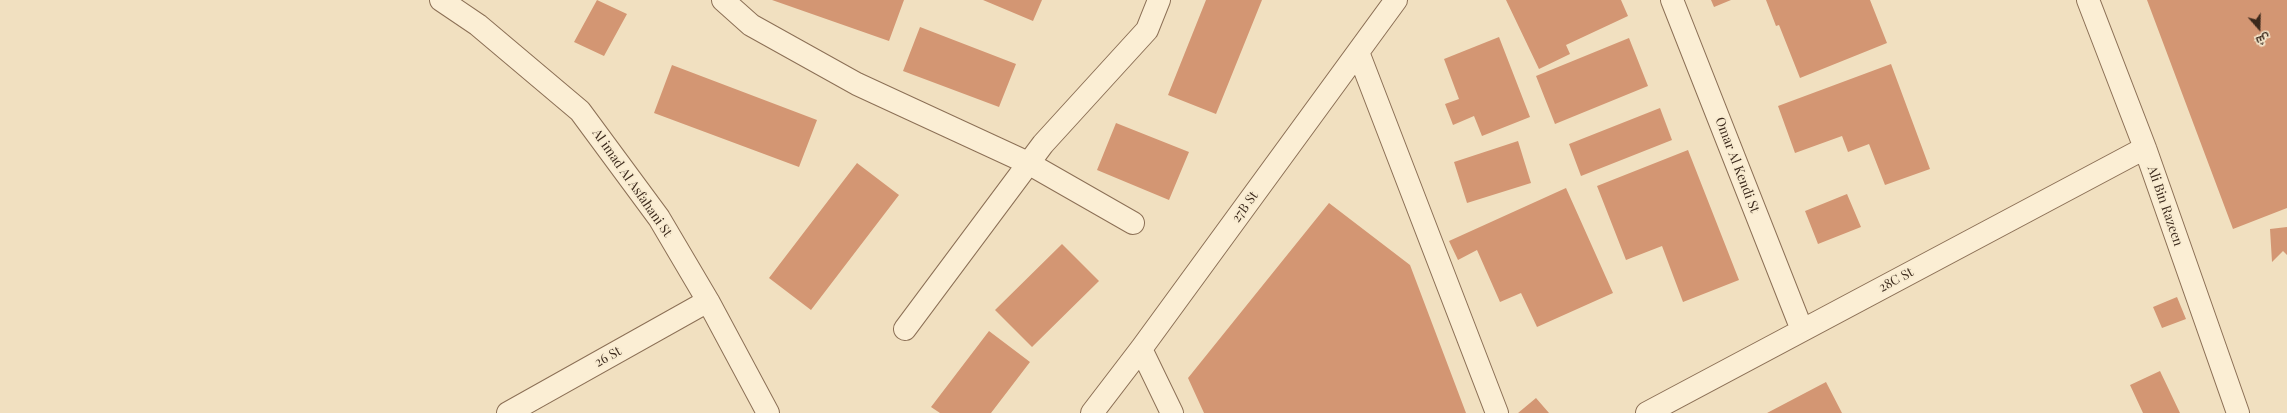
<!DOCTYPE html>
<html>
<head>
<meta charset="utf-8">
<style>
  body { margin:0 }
  #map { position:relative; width:2287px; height:413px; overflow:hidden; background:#f1e0c0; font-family:"Playfair Display",Cairo,serif }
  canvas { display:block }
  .north { position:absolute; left:2239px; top:8px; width:40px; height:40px; -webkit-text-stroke:3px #f8ebd0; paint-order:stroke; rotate:160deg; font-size:11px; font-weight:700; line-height:16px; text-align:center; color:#3b291c }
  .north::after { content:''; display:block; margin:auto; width:14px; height:18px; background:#3b291c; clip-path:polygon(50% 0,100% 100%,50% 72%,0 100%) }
</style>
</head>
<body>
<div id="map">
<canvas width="2287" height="413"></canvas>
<div class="north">ش</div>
</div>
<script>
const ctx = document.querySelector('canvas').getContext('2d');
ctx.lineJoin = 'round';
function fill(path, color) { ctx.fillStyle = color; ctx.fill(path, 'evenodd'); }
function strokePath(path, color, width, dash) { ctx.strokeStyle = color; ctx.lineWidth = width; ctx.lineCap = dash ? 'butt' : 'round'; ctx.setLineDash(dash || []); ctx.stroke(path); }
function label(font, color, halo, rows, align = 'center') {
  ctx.font = font + ' "Playfair Display",serif'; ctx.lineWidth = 3.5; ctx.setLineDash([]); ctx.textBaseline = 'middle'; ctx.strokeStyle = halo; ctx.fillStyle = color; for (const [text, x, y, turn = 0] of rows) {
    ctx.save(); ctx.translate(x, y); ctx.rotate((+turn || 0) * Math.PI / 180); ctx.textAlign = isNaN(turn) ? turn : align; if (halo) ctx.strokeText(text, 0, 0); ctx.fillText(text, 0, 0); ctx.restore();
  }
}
const building = new Path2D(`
  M 597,0 L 627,14 L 604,56 L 574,42 Z
  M 772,0 L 904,0 L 889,41 Z
  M 983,0 L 1042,0 L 1033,21 Z
  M 1206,0 L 1262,0 L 1216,114 L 1168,95 Z
  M 1506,0 L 1621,0 L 1628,16 L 1566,45 L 1570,54 L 1539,69 Z
  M 1711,0 L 1731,0 L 1714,7 Z
  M 1766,0 L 1870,0 L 1887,43 L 1800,78 L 1779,25 L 1776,26 Z
  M 2147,0 L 2287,0 L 2287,208 L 2233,229 Z
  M 920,27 L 1016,64 L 999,107 L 903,71 Z
  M 1499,37 L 1530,117 L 1482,136 L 1474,116 L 1453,125 L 1445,104 L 1459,99 L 1444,59 Z
  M 1629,38 L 1648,86 L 1555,124 L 1536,76 Z
  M 1891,64 L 1930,169 L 1885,185 L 1869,144 L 1848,152 L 1842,136 L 1795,153 L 1778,106 Z
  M 672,65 L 817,120 L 799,167 L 654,113 Z
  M 1660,108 L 1672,140 L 1581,176 L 1569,144 Z
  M 1116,123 L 1189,152 L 1169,200 L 1097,170 Z
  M 1518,141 L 1531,183 L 1467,203 L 1454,162 Z
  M 1688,150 L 1739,280 L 1683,302 L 1662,246 L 1626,260 L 1597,186 Z
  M 857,163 L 899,195 L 811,310 L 769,278 Z
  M 1566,188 L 1613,293 L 1537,327 L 1521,293 L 1500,302 L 1477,250 L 1458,260 L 1449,241 Z
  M 1847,194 L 1861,227 L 1818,244 L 1805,211 Z
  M 1329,203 L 1410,265 L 1466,413 L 1204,413 L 1188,378 Z
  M 2287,227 L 2287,255 L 2283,251 L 2272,262 L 2270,229 Z
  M 1062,244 L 1099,281 L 1032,347 L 995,310 Z
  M 2177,297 L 2186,319 L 2162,328 L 2153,307 Z
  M 989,331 L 1030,362 L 991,413 L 940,413 L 931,407 Z
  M 2160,371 L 2180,413 L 2143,413 L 2130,385 Z
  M 1826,382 L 1842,413 L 1767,413 Z
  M 1536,398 L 1549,413 L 1518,413 Z`);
const minor = new Path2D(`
  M 441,0 L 478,25 L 580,111 L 659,218 L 708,301 L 768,413
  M 723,0 L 751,25 L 857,84 L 1028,163 L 1133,223
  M 1672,0 L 1802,330
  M 2088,0 L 2145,148 L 2238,413
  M 1358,52 L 1497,413
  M 905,329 L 1043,144 L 1147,30 L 1159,0
  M 1141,349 L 1172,413
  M 508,413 L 708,301
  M 1092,413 L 1141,349 L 1396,0
  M 1647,413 L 2145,148`);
const streetNames = [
  ["Omar Al Kendi St",1737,165,69],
  ["Al imad Al Asfahani St",632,183,55],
  ["Ali Bin Razeen",2165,206,71],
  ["27B St",1245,207,-54],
  ["28C St",1896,280,-28],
  ["26 St",608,357,-29]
];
fill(building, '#d39673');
strokePath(minor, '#8c7056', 24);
strokePath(minor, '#fbeed4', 22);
label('13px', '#3b291c', '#f8ebd0', streetNames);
</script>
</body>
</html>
